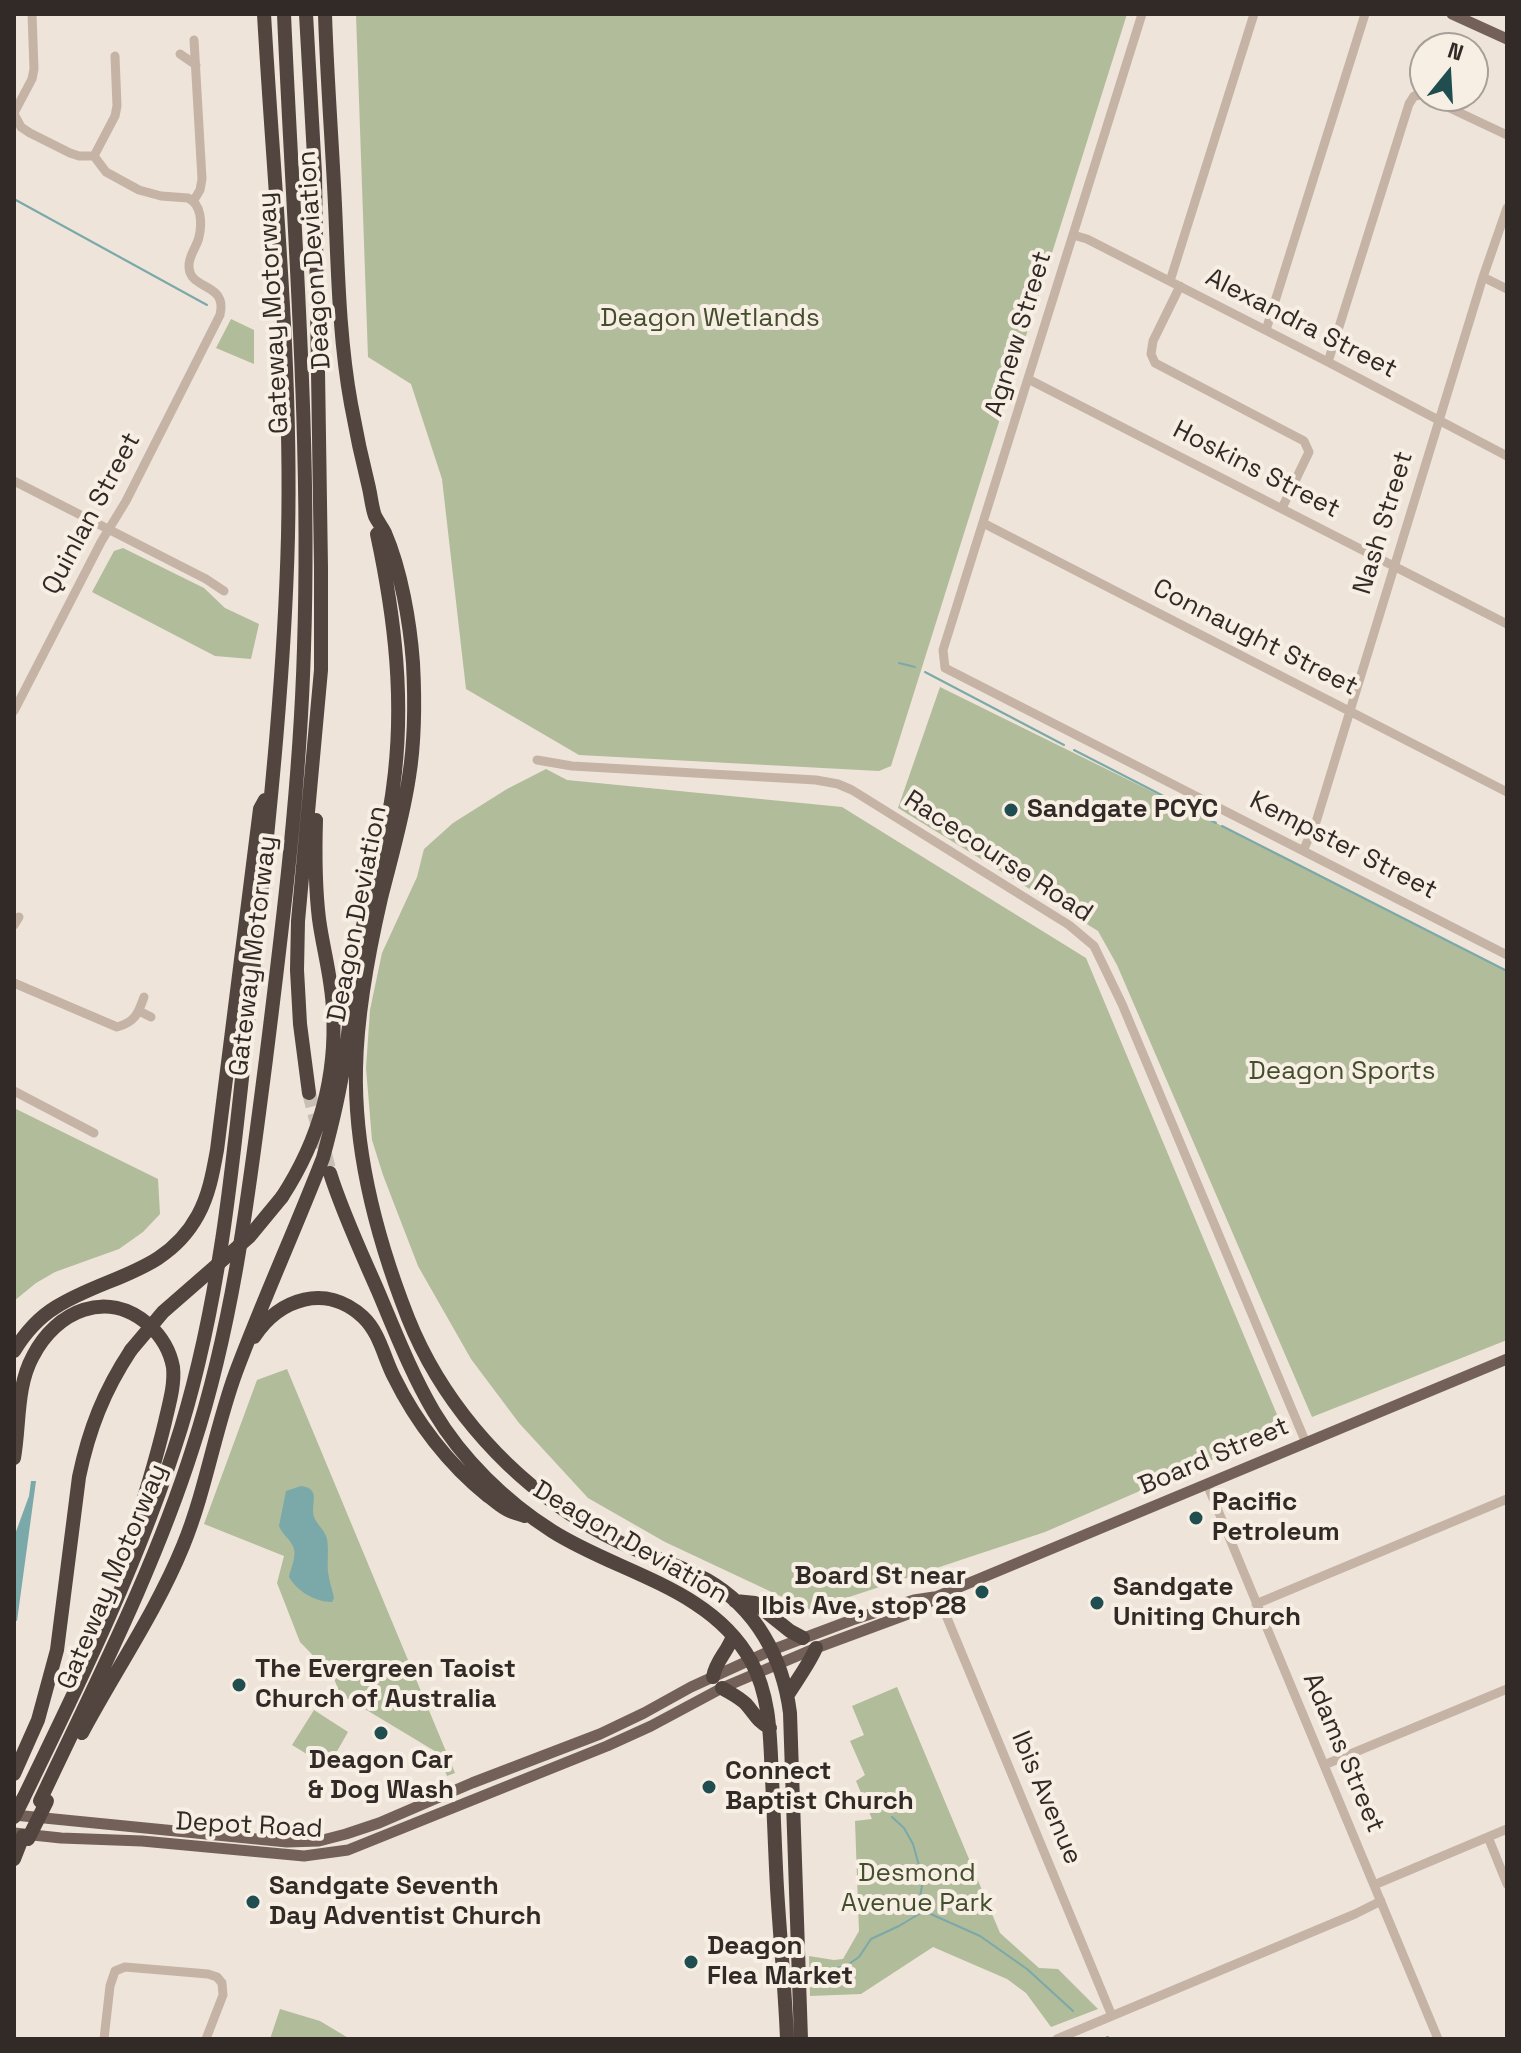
<!DOCTYPE html>
<html>
<head>
<meta charset="utf-8">
<style>
  body { margin:0 }
  #map { position:relative; width:1521px; height:2053px; overflow:hidden; background:#eee4d9; font-family:"Space Grotesk",sans-serif }
  canvas { display:block }
  .frame { position:absolute; inset:0; border:16px solid #322a26; pointer-events:none }
  .north { position:absolute; left:1409px; top:32px; width:80px; height:80px; box-sizing:border-box; background:#f7eee4; border:2px solid #a8a098; border-radius:50%; rotate:18deg; font-size:22px; font-weight:700; line-height:32px; text-align:center; color:#322a26 }
  .north::after { content:''; display:block; margin:auto; width:28px; height:36px; background:#204d4f; clip-path:polygon(50% 0,100% 100%,50% 72%,0 100%) }
</style>
</head>
<body>
<div id="map">
<canvas width="1521" height="2053"></canvas>
<div class="frame"></div>
<div class="north">N</div>
</div>
<script>
const ctx = document.querySelector('canvas').getContext('2d');
ctx.lineJoin = 'round';
function fill(path, color) { ctx.fillStyle = color; ctx.fill(path, 'evenodd'); }
function strokePath(path, color, width, dash) { ctx.strokeStyle = color; ctx.lineWidth = width; ctx.lineCap = dash ? 'butt' : 'round'; ctx.setLineDash(dash || []); ctx.stroke(path); }
function label(font, color, halo, rows, align = 'center') {
  ctx.font = font + ' "Space Grotesk",sans-serif'; ctx.lineWidth = 8; ctx.setLineDash([]); ctx.textBaseline = 'middle'; ctx.strokeStyle = halo; ctx.fillStyle = color; for (const [text, x, y, turn = 0] of rows) {
    ctx.save(); ctx.translate(x, y); ctx.rotate((+turn || 0) * Math.PI / 180); ctx.textAlign = isNaN(turn) ? turn : align; if (halo) ctx.strokeText(text, 0, 0); ctx.fillText(text, 0, 0); ctx.restore();
  }
}
const green = new Path2D(`
  M 356,14 L 1127,14 L 891,766 L 879,771 L 579,755 L 466,689 L 442,479 L 411,384 L 368,357 Z
  M 231,319 L 254,330 L 254,364 L 216,348 Z
  M 123,548 L 204,588 L 225,608 L 259,624 L 251,659 L 215,656 L 92,592 L 114,551 Z
  M 940,687 L 1293,861 L 1507,971 L 1507,1340 L 1312,1417 L 1117,965 L 1098,931 L 898,808 Z
  M 546,769 L 567,780 L 842,807 L 1086,958 L 1283,1429 L 1045,1532 L 810,1610 L 665,1542 L 588,1498 L 519,1423 L 471,1359 L 418,1266 L 383,1175 L 372,1140 L 366,1068 L 370,1010 L 382,953 L 417,877 L 424,849 L 453,823 L 507,789 Z
  M 14,1108 L 158,1179 L 160,1214 L 143,1232 L 119,1249 L 55,1272 L 36,1283 L 14,1301 Z
  M 287,1369 L 455,1773 L 447,1776 L 438,1753 L 340,1694 L 333,1676 L 300,1642 L 277,1583 L 284,1556 L 204,1524 L 257,1380 Z
  M 897,1687 L 1000,1933 L 1039,1968 L 1058,1969 L 1098,2009 L 1051,2027 L 1026,1993 L 1007,1979 L 933,1947 L 861,1994 L 810,1996 L 809,1956 L 834,1960 L 843,1959 L 859,1931 L 855,1821 L 872,1819 L 856,1781 L 865,1775 L 850,1741 L 864,1735 L 852,1706 Z
  M 314,1710 L 348,1732 L 328,1767 L 292,1745 Z
  M 280,2009 L 320,2021 L 350,2039 L 270,2039 Z`);
const water = new Path2D(`
  M 31,1481 L 36,1481 L 17,1621 L 14,1620 L 14,1537 L 29,1496 Z
  M 301,1486 C 322,1489 310,1503 314,1517 C 317,1525 325,1530 327,1539 C 329,1550 327,1561 328,1572 C 329,1580 332,1589 334,1598 L 332,1602 C 315,1602 297,1591 289,1577 C 291,1567 299,1553 291,1543 C 287,1536 282,1534 279,1526 L 286,1491 Z`);
const stream = new Path2D(`
  M 14,199 L 207,305
  M 899,663 L 915,667
  M 925,672 L 1064,745
  M 1074,750 L 1216,823
  M 1222,826 L 1507,971
  M 892,1817 L 904,1828 L 913,1844 L 923,1880 L 920,1897 L 924,1911 L 980,1936 L 1027,1969 L 1073,2011
  M 809,1969 L 827,1970 L 846,1966 L 859,1957 L 871,1939 L 899,1926 L 924,1911
  M 1107,2037 L 1112,2039`);
const highwayTunnel = new Path2D(`
  M 309,1093 L 330,1173`);
const minor = new Path2D(`
  M 1142,14 L 943,650 L 945,668 L 1507,955
  M 194,40 L 202,179 L 200,190 L 194,200
  M 180,54 L 196,65
  M 14,113 L 32,79 L 34,69 L 32,14
  M 14,114 L 21,127 L 30,133 L 70,153 L 79,156 L 94,156 L 106,172 L 139,190 L 161,196 L 188,198 C 202,204 202,224 199,237 C 197,247 188,256 189,267 C 190,291 228,282 220,315 L 126,501 L 101,542 L 14,711
  M 94,156 L 115,116 L 117,106 L 115,56
  M 1073,235 L 1087,239 L 1328,362 L 1507,456
  M 1483,277 L 1507,289
  M 1170,281 L 1254,14
  M 1180,286 L 1153,341 L 1151,354 L 1155,363 L 1304,441 L 1309,452 L 1282,508
  M 1266,330 L 1365,14
  M 1328,362 L 1409,104 L 1414,96 L 1422,95 L 1507,135
  M 1028,379 L 1507,624
  M 14,481 L 206,579 L 224,591
  M 983,523 L 1507,792
  M 537,760 L 572,766 L 816,780 L 838,784 L 852,790 L 1069,925 L 1094,946 L 1122,1004 L 1306,1443
  M 1303,851 L 1316,822 L 1483,277 L 1507,208
  M 14,925 L 19,917
  M 14,983 L 117,1027 C 135,1022 138,1014 144,997
  M 139,1011 L 151,1017
  M 14,1091 L 94,1133
  M 1207,1484 L 1438,2039
  M 938,1596 L 1112,2016
  M 1256,1604 L 1507,1499
  M 1324,1765 L 1507,1689
  M 1488,1837 L 1507,1884
  M 1374,1885 L 1507,1829
  M 115,1971 L 125,1967 L 208,1974 L 217,1977 L 222,1983
  M 104,2039 L 110,1986 L 115,1971
  M 206,2039 L 223,1995 L 222,1983
  M 1057,2039 L 1355,1914 L 1381,1901`);
const major = new Path2D(`
  M 1452,14 L 1507,39
  M 14,1815 L 287,1842 L 319,1841 L 346,1834 L 379,1823 L 472,1783 L 600,1734 L 644,1713 L 691,1687 L 772,1650 L 852,1620 L 914,1600 L 934,1597
  M 14,1833 L 61,1838 L 142,1841 L 304,1856 L 348,1850 L 607,1746 L 651,1726 L 722,1688 L 816,1648 L 916,1611 L 938,1596 L 1507,1359`);
const highway = new Path2D(`
  M 306,14 L 315,174 L 321,568 L 321,670 L 298,921 L 297,970 L 300,1024 L 309,1093
  M 325,14 C 327,78 332,141 335,205 C 338,271 339,338 351,404 C 356,432 362,460 369,488 C 371,497 372,508 375,516 C 378,522 382,527 385,533 C 401,570 410,622 413,663 C 415,700 415,740 409,777 C 403,818 391,858 381,898 C 369,950 357,1014 356,1068 C 354,1153 377,1239 408,1318 C 440,1398 499,1467 570,1514 C 591,1528 613,1540 637,1550 C 660,1560 685,1568 707,1580 C 756,1608 783,1658 790,1713 L 801,2039
  M 330,1173 C 343,1214 361,1252 378,1291 C 395,1331 411,1373 434,1412 C 462,1459 505,1501 552,1531 C 618,1573 711,1588 751,1661 C 771,1698 770,1739 772,1779 C 774,1815 775,1852 777,1888 C 780,1938 785,1988 787,2039
  M 282,1197 C 319,1140 337,1078 333,1010 C 332,979 323,949 319,919 C 315,886 315,853 316,820
  M 254,1337 C 280,1298 326,1283 363,1317 C 380,1333 384,1358 394,1377 C 416,1422 449,1465 488,1496 C 494,1500 501,1507 508,1510 C 513,1513 519,1514 525,1516
  M 14,1351 C 25,1333 38,1318 56,1307 C 107,1275 166,1274 198,1215 C 209,1195 213,1172 217,1150 L 260,809 L 265,800
  M 14,1458 C 20,1424 16,1387 33,1356 C 56,1311 107,1288 149,1325 C 161,1336 170,1351 173,1367 C 175,1385 169,1404 165,1422 C 154,1468 140,1512 125,1557 L 128,1569
  M 735,1601 L 755,1603 L 790,1631 L 803,1638
  M 713,1677 C 716,1660 727,1653 733,1636
  M 722,1688 C 730,1693 739,1697 746,1704 C 756,1715 755,1719 770,1728
  M 787,1696 C 797,1680 809,1664 816,1648
  M 82,1733 C 115,1671 156,1612 183,1546 C 206,1490 215,1429 236,1372 C 263,1300 295,1230 323,1158 C 332,1125 340,1091 345,1057 C 351,1017 353,976 361,936 C 370,887 387,838 393,788 C 405,702 395,618 377,534
  M 14,1774 L 38,1720 L 57,1650 L 79,1477 C 89,1429 104,1391 131,1350
  M 23,1799 C 82,1678 141,1557 181,1428 C 222,1293 234,1152 249,1012 C 265,854 284,696 288,536 C 292,362 274,188 264,14
  M 40,1801 C 95,1684 154,1570 193,1447 C 234,1321 249,1190 266,1059 C 283,922 300,786 304,648 C 311,436 293,225 284,14
  M 14,1859 L 23,1836`);
const highwayBridge = new Path2D(`
  M 131,1350 L 163,1312 L 249,1237 L 282,1197
  M 14,1817 L 23,1799
  M 28,1839 L 47,1801`);
const markers = [
  [1011,810,8,"#204d4f"],
  [1196,1518,8,"#204d4f"],
  [982,1592,8,"#204d4f"],
  [1097,1603,8,"#204d4f"],
  [239,1685,8,"#204d4f"],
  [381,1733,8,"#204d4f"],
  [709,1787,8,"#204d4f"],
  [253,1902,8,"#204d4f"],
  [691,1962,8,"#204d4f"]
];
const streetNames = [
  ["Deagon Deviation",315,260,-94],
  ["Gateway Motorway",274,313,-93],
  ["Alexandra Street",1301,324,27],
  ["Agnew Street",1019,334,-73],
  ["Hoskins Street",1256,470,27],
  ["Quinlan Street",92,514,-62],
  ["Nash Street",1384,523,-73],
  ["Connaught Street",1255,638,27],
  ["Kempster Street",1343,846,27],
  ["Racecourse Road",998,857,33],
  ["Deagon Deviation",358,914,-79],
  ["Gateway Motorway",254,956,-83],
  ["Board Street",1214,1457,-23],
  ["Deagon Deviation",630,1543,30],
  ["Gateway Motorway",113,1577,-67],
  ["Adams Street",1343,1753,67],
  ["Ibis Avenue",1046,1798,67],
  ["Depot Road",249,1826,3]
];
const parkNames = [
  ["Deagon Wetlands",710,319],
  ["Deagon Sports",1342,1072],
  ["Desmond",917,1874],
  ["Avenue Park",917,1904]
];
const poiNames = [
  ["Sandgate PCYC",1027,810],
  ["Pacific",1212,1503],
  ["Petroleum",1212,1533],
  ["Board St near",966,1577,"right"],
  ["Ibis Ave, stop 28",966,1607,"right"],
  ["Sandgate",1113,1588],
  ["Uniting Church",1113,1618],
  ["The Evergreen Taoist",255,1670],
  ["Church of Australia",255,1700],
  ["Deagon Car",381,1761,"center"],
  ["& Dog Wash",381,1791,"center"],
  ["Connect",725,1772],
  ["Baptist Church",725,1802],
  ["Sandgate Seventh",269,1887],
  ["Day Adventist Church",269,1917],
  ["Deagon",707,1947],
  ["Flea Market",707,1977]
];
fill(green, '#b1bc9a');
fill(water, '#7ba8a9');
strokePath(stream, '#7ba8a9', 2);
strokePath(highwayTunnel, '#c8bfb5', 14, [14, 7]);
strokePath(minor, '#c5b3a6', 9);
strokePath(major, '#736159', 11);
strokePath(highway, '#52443e', 14);
strokePath(highwayBridge, '#52443e', 14);
for (const [x, y, r, color] of markers) { const dot = new Path2D(); dot.arc(x, y, r, 0, 2 * Math.PI); ctx.fillStyle = color; ctx.fill(dot); strokePath(dot, '#f7eee4', 3); }
label('26px', '#322a26', '#f7eee4', streetNames);
label('26px', '#424e2c', '#f7eee4', parkNames);
label('bold 26px', '#322a26', '#f7eee4', poiNames, 'left');
</script>
</body>
</html>
